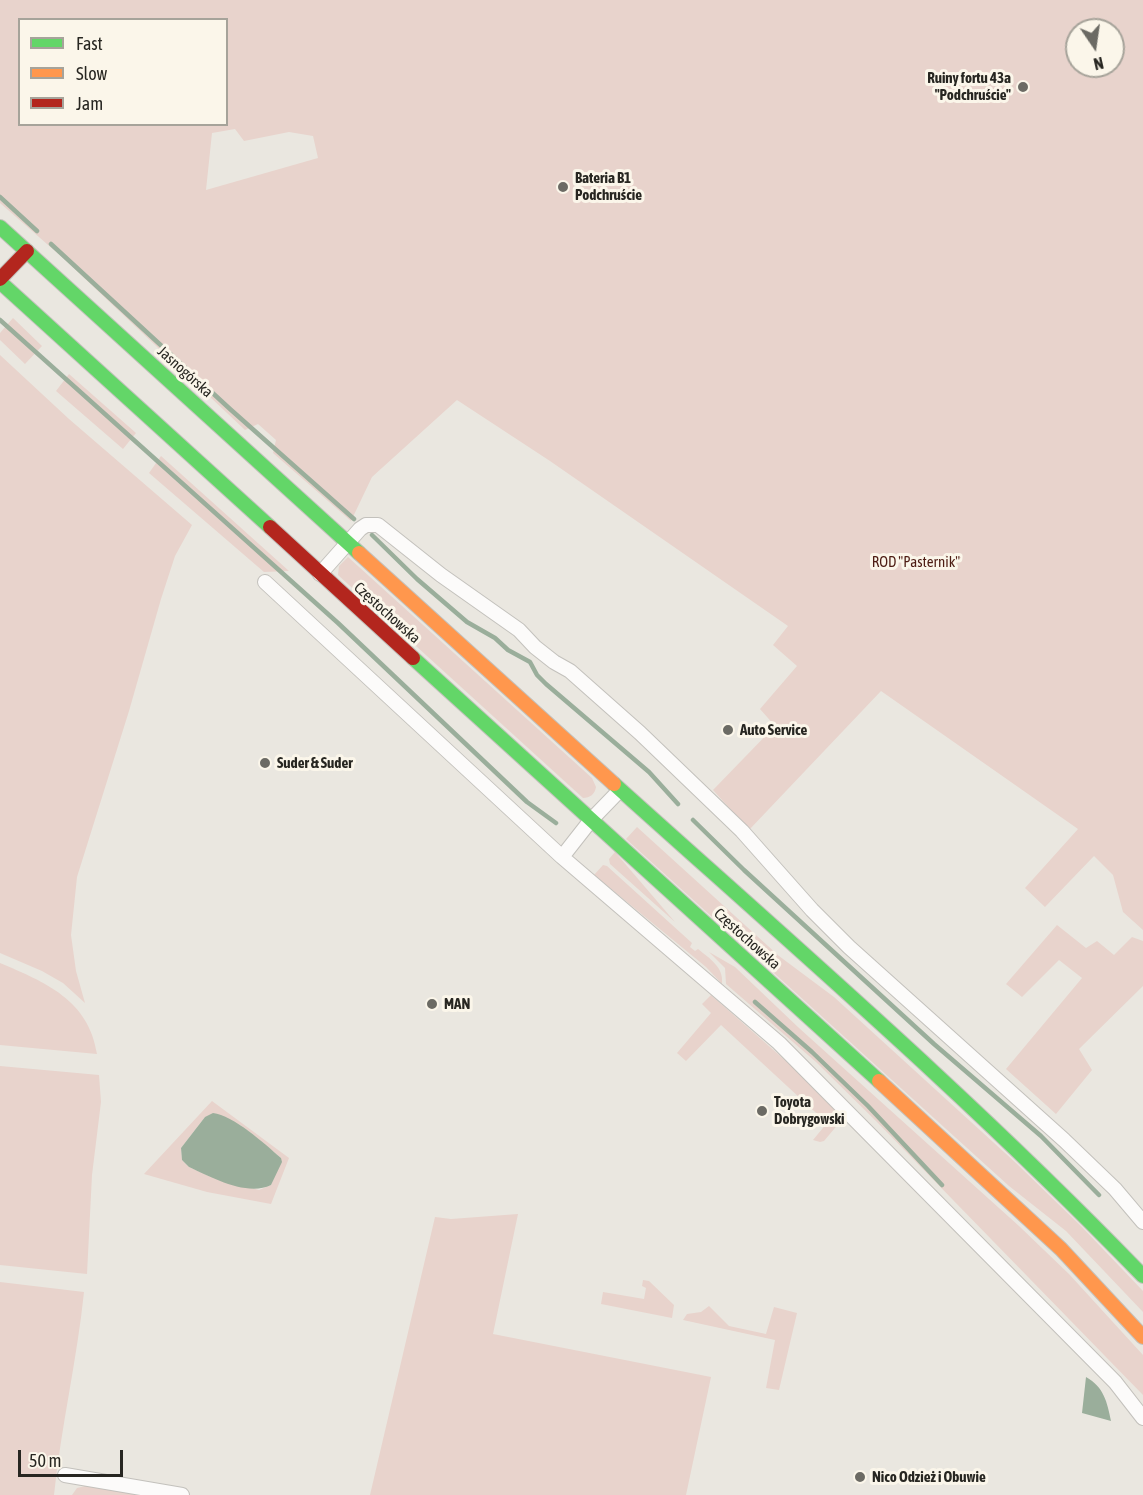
<!DOCTYPE html>
<html>
<head>
<meta charset="utf-8">
<style>
  body { margin:0 }
  #map { position:relative; width:1143px; height:1495px; overflow:hidden; background:#eae7e0; font-family:"Asap Condensed",sans-serif }
  canvas { display:block }
  .legend { position:absolute; left:18px; top:18px; width:210px; height:108px; box-sizing:border-box; background:#fbf6ea; border:2px solid #a6a39a; margin:0; padding:8px 10px; list-style:none; font-size:18px; color:#272621 }
  .legend li { display:flex; align-items:center; gap:12px; height:30px }
  .legend b { width:30px; border:2px solid #a6a39a }
  .north { position:absolute; left:1065px; top:18px; width:60px; height:60px; box-sizing:border-box; background:#fbf6ea; border:2px solid #a6a39a; border-radius:50%; rotate:167deg; font-size:16px; font-weight:700; line-height:24px; text-align:center; color:#272621 }
  .north::after { content:''; display:block; margin:auto; width:21px; height:27px; background:#6b6a64; clip-path:polygon(50% 0,100% 100%,50% 72%,0 100%) }
  .scale { position:absolute; left:18px; top:1450px; width:105px; height:27px; box-sizing:border-box; border:3px solid #272621; border-top:0; padding-left:8px; font-size:18px; line-height:21px; white-space:nowrap; color:#272621; -webkit-text-stroke:4px #fbf6ea; paint-order:stroke }
</style>
</head>
<body>
<div id="map">
<canvas width="1143" height="1495"></canvas>
<ul class="legend">
<li><b style="height:8px;background:#63d668"></b>Fast</li>
<li><b style="height:8px;background:#ff974d"></b>Slow</li>
<li><b style="height:8px;background:#b3261e"></b>Jam</li>
</ul>
<div class="north">N</div>
<div class="scale">50 m</div>
</div>
<script>
const ctx = document.querySelector('canvas').getContext('2d');
ctx.lineJoin = 'round';
function fill(path, color) { ctx.fillStyle = color; ctx.fill(path, 'evenodd'); }
function strokePath(path, color, width, dash) { ctx.strokeStyle = color; ctx.lineWidth = width; ctx.lineCap = dash ? 'butt' : 'round'; ctx.setLineDash(dash || []); ctx.stroke(path); }
function label(font, color, halo, rows, align = 'center') {
  ctx.font = font + ' "Asap Condensed",sans-serif'; ctx.lineWidth = 6; ctx.setLineDash([]); ctx.textBaseline = 'middle'; ctx.strokeStyle = halo; ctx.fillStyle = color; for (const [text, x, y, turn = 0] of rows) {
    ctx.save(); ctx.translate(x, y); ctx.rotate((+turn || 0) * Math.PI / 180); ctx.textAlign = isNaN(turn) ? turn : align; if (halo) ctx.strokeText(text, 0, 0); ctx.fillText(text, 0, 0); ctx.restore();
  }
}
const green = new Path2D(`
  M 0,0 L 1143,0 L 1143,930 L 1123,912 L 1113,875 L 1094,856 L 1045,907 L 1025,888 L 1078,829 L 881,691 L 749,830 L 713,790 L 775,726 L 760,709 L 797,666 L 773,645 L 788,626 L 550,461 L 457,400 L 372,477 L 351,521 L 273,453 L 276,440 L 258,424 L 245,430 L 63,258 L 0,203 ZM 20,20 L 226,20 L 226,124 L 20,124 ZM 1077,30 L 1113,30 L 1113,66 L 1077,66 ZM 235,129 L 244,141 L 289,132 L 313,136 L 318,158 L 206,190 L 212,133 Z
  M 13,318 L 42,346 L 25,364 L 0,340 L 0,333 Z
  M 0,355 L 69,419 L 192,525 L 175,556 L 161,599 L 129,711 L 77,877 L 71,935 L 76,971 L 85,1003 L 63,983 L 42,971 L 0,953 Z
  M 69,374 L 136,433 L 123,449 L 56,391 Z
  M 161,456 L 289,571 L 264,572 L 149,473 Z
  M 348,557 L 592,778 L 596,787 C 595,794 590,798 583,798 L 338,575 L 339,566 Z
  M 637,827 L 779,956 L 834,997 L 1016,1163 L 1082,1227 L 1143,1291 L 1143,1312 L 1066,1231 L 1009,1186 L 626,839 Z
  M 615,852 L 675,922 L 610,864 L 609,859 Z
  M 603,865 L 607,866 L 692,943 L 690,947 L 695,951 L 698,949 C 710,959 724,967 722,984 L 706,967 L 594,875 Z
  M 1057,925 L 1086,948 L 1097,941 L 1114,955 L 1132,937 L 1143,941 L 1143,986 L 1079,1049 L 1092,1070 L 1056,1114 L 1006,1069 L 1082,978 L 1059,960 L 1022,997 L 1006,984 Z
  M 709,952 L 735,967 L 799,1028 L 1019,1226 L 1069,1274 L 1143,1355 L 1143,1395 L 878,1123 L 816,1062 L 726,984 L 725,968 Z
  M 0,963 C 45,982 89,1000 97,1054 L 0,1045 Z
  M 711,995 L 812,1084 L 839,1113 L 840,1122 L 824,1141 L 820,1142 L 813,1140 L 827,1123 L 721,1025 L 686,1061 L 677,1053 L 711,1013 L 702,1004 Z
  M 0,1066 L 99,1075 L 101,1102 L 92,1175 L 87,1274 L 0,1265 Z
  M 212,1101 L 289,1158 L 271,1204 L 207,1192 L 144,1174 ZM 205,1117 L 240,1125 L 281,1158 L 271,1185 L 259,1190 L 209,1176 L 189,1167 L 182,1160 L 181,1148 Z
  M 518,1214 L 493,1334 L 711,1377 L 686,1495 L 370,1495 L 435,1217 L 451,1219 Z
  M 643,1280 L 649,1281 L 674,1305 L 672,1318 L 601,1304 L 603,1292 L 644,1299 L 646,1288 L 642,1286 Z
  M 0,1282 L 84,1292 C 77,1360 61,1427 54,1495 L 0,1495 Z
  M 709,1306 L 729,1326 L 766,1334 L 774,1307 L 797,1313 L 779,1390 L 766,1388 L 775,1340 L 683,1320 L 687,1314 L 701,1312 Z
  M 98,1483 L 160,1495 L 72,1495 L 77,1488 Z`);
const water = new Path2D(`
  M 213,1113 C 233,1115 265,1144 281,1158 L 282,1162 L 271,1185 C 247,1197 211,1177 189,1167 L 182,1160 L 181,1148 L 205,1117 Z
  M 1086,1377 C 1104,1387 1107,1402 1111,1421 L 1082,1413 Z`);
const stream = new Path2D(`
  M 0,197 L 37,231
  M 51,244 L 230,409 L 354,519
  M 0,320 L 338,623 L 527,802 L 556,823
  M 372,535 L 417,579 L 467,622 L 495,638 L 508,650 L 530,662 L 537,675 L 546,684 L 649,772 L 678,804
  M 693,820 L 744,870 L 934,1044 L 1041,1136 L 1099,1195
  M 755,1002 L 812,1052 L 868,1106 L 942,1185`);
const street = new Path2D(`
  M 320,574 L 360,529 L 366,525 L 378,525 L 441,575 L 519,630 L 535,647 L 554,662 L 570,671 L 640,733 L 742,831 L 812,910 L 849,947 L 1064,1140 L 1115,1189 L 1143,1222
  M 265,582 L 562,857 L 779,1043 L 1115,1382 L 1143,1418
  M 562,857 L 591,820 L 620,790
  M 65,1475 L 182,1495`);
const fast = new Path2D(`
  M 0,227 L 359,553
  M 0,282 L 270,527
  M 413,658 L 879,1081
  M 614,784 C 793,945 976,1103 1143,1276`);
const slow = new Path2D(`
  M 359,553 L 614,784
  M 879,1081 L 1061,1249 L 1143,1337`);
const jam = new Path2D(`
  M 0,279 L 27,251
  M 270,527 L 413,658`);
const markers = [
  [1023,87,6,"#6b6a64"],
  [563,187,6,"#6b6a64"],
  [728,730,6,"#6b6a64"],
  [265,763,6,"#6b6a64"],
  [432,1004,6,"#6b6a64"],
  [762,1111,6,"#6b6a64"],
  [860,1477,6,"#6b6a64"]
];
const poiNames = [
  ["Ruiny fortu 43a",1011,78,"right"],
  ["\"Podchruście\"",1011,95,"right"],
  ["Bateria B1",575,178],
  ["Podchruście",575,195],
  ["Auto Service",740,730],
  ["Suder & Suder",277,763],
  ["MAN",444,1004],
  ["Toyota",774,1102],
  ["Dobrygowski",774,1119],
  ["Nico Odzież i Obuwie",872,1477]
];
const streetNames = [
  ["Jasnogórska",185,372,42],
  ["Częstochowska",387,613,42],
  ["Częstochowska",747,939,42]
];
const parkNames = [
  ["ROD \"Pasternik\"",916,562]
];
fill(green, '#e8d3cc');
fill(water, '#9aae9b');
strokePath(stream, '#9aae9b', 4.5);
strokePath(street, '#c3c1bc', 16);
strokePath(fast, '#c3c1bc', 16);
strokePath(slow, '#c3c1bc', 16);
strokePath(jam, '#c3c1bc', 16);
strokePath(street, '#fcfbfa', 14);
strokePath(fast, '#63d668', 14);
strokePath(slow, '#ff974d', 14);
strokePath(jam, '#b3261e', 14);
for (const [x, y, r, color] of markers) { const dot = new Path2D(); dot.arc(x, y, r, 0, 2 * Math.PI); ctx.fillStyle = color; ctx.fill(dot); strokePath(dot, '#fbf6ea', 2); }
label('bold 15px', '#272621', '#fbf6ea', poiNames, 'left');
label('15px', '#272621', '#fbf6ea', streetNames);
label('15px', '#4d1c13', '#fbf6ea', parkNames);
</script>
</body>
</html>
